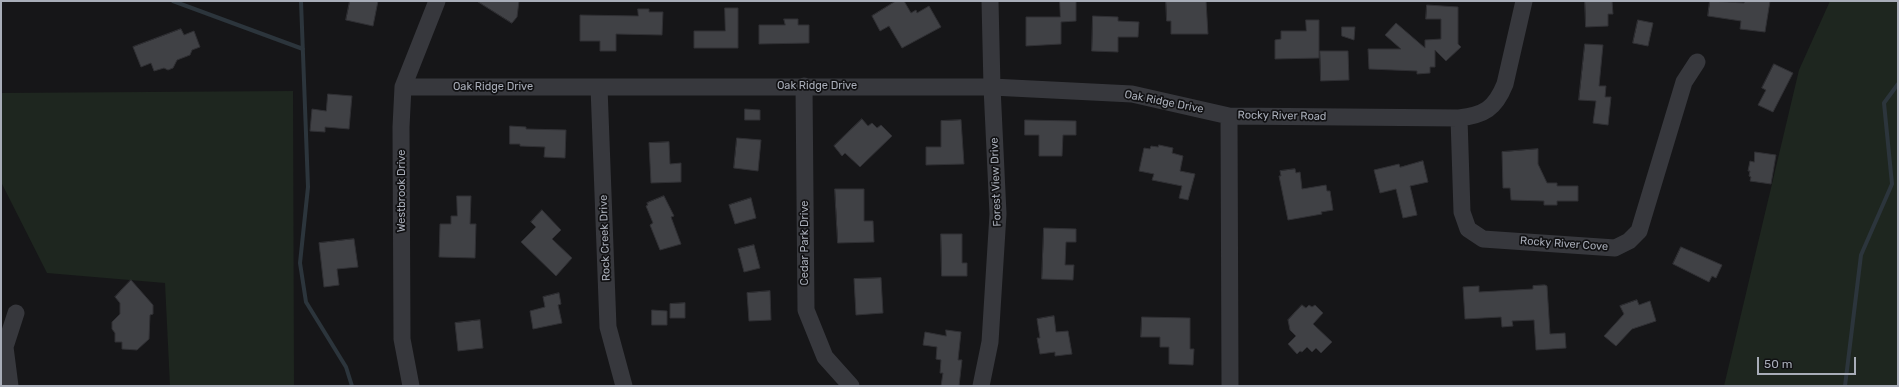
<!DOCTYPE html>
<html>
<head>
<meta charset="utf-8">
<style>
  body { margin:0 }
  #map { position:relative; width:1899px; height:387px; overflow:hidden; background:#161618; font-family:Rubik,sans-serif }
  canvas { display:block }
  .frame { position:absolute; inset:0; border:2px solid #a8adb8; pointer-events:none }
  .scale { position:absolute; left:1757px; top:357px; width:99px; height:18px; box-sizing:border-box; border:2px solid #a8adb8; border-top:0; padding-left:5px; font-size:12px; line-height:14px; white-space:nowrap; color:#a8adb8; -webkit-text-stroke:3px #111113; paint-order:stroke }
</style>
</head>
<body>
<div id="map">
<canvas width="1899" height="387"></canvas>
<div class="frame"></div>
<div class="scale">50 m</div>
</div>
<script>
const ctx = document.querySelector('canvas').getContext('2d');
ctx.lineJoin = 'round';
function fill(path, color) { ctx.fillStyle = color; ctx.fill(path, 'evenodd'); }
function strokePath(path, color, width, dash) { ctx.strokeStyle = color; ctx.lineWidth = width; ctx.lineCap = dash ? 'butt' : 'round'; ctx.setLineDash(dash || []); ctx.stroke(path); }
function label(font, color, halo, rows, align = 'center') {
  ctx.font = font + ' Rubik,sans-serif'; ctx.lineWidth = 3.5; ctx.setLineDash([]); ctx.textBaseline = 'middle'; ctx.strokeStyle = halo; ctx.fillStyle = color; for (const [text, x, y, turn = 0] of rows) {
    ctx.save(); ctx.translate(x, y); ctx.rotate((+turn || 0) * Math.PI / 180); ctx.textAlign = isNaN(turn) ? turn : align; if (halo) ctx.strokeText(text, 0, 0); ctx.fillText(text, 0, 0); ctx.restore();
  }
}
const green = new Path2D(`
  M 1830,1 L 1898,1 L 1898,386 L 1724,386 L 1799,70 Z
  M 293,91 L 294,386 L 170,386 L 165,283 L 47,273 L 1,182 L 1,93 Z`);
const stream = new Path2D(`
  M 173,1 L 303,49
  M 301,1 L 308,187 L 300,263 L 306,302 L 346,367 L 352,386
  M 1845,386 L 1861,255 L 1892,184 L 1884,103 L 1898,84`);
const building = new Path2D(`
  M 350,1 L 378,1 L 373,26 L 346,20 Z
  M 477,1 L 519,1 L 517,17 L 512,23 Z
  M 896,1 L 904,1 L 911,13 L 916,10 L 917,13 L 929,6 L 941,27 L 902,48 L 889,26 L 880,31 L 872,16 Z
  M 1060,1 L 1076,1 L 1076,21 L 1061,22 L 1061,44 L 1026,46 L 1026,17 L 1060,17 Z
  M 1166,1 L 1206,1 L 1208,34 L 1171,34 L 1171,21 L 1167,21 Z
  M 1585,1 L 1612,1 L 1613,14 L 1608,14 L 1608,26 L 1586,27 Z
  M 1710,1 L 1744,3 L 1745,1 L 1770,1 L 1765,32 L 1740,29 L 1741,21 L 1708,16 Z
  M 1427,5 L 1458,7 L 1458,44 L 1461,47 L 1446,61 L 1435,50 L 1435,67 L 1430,67 L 1430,73 L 1417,74 L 1417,71 L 1369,69 L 1368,49 L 1401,49 L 1385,35 L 1396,23 L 1425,48 L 1425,40 L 1441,39 L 1441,19 L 1426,19 Z
  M 725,8 L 738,8 L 738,48 L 694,48 L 694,31 L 725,31 Z
  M 638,9 L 649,9 L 649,12 L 663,12 L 662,35 L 616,34 L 616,51 L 600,51 L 600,41 L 580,41 L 580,15 L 638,16 Z
  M 1093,16 L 1118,17 L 1118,21 L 1139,22 L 1138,37 L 1118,37 L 1118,52 L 1092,51 Z
  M 784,19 L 798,19 L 798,25 L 809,25 L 809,43 L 759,44 L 759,25 L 785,25 Z
  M 1306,20 L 1319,20 L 1319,58 L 1275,59 L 1275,40 L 1281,39 L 1281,31 L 1306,31 Z
  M 1638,20 L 1653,23 L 1648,46 L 1633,43 Z
  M 1342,27 L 1355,27 L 1354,40 L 1342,36 Z
  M 181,29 L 184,35 L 194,31 L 200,47 L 192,50 L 190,55 L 177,60 L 173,68 L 168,70 L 164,68 L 154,71 L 151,63 L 141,67 L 133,47 Z
  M 1585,44 L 1603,45 L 1599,86 L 1606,86 L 1605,97 L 1611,97 L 1608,125 L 1593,123 L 1596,101 L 1579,100 Z
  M 1320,51 L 1348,51 L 1349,80 L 1321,81 Z
  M 1774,64 L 1793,73 L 1773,112 L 1758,105 L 1766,90 L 1762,88 Z
  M 328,94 L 352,96 L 349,129 L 325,127 L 325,132 L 310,131 L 312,109 L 326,111 Z
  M 745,109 L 760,110 L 760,120 L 745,120 Z
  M 862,119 L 868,126 L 872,123 L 877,128 L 881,125 L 892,136 L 860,167 L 845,153 L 842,156 L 834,146 Z
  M 961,120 L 964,164 L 926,165 L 926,147 L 941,147 L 941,121 Z
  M 1025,120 L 1076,121 L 1076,135 L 1063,135 L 1062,156 L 1039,156 L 1039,135 L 1025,135 Z
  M 510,126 L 526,127 L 526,129 L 566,130 L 565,158 L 544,157 L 545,147 L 520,146 L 520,144 L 510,144 Z
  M 737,138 L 761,140 L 758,171 L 734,168 Z
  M 669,142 L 670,164 L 681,163 L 681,182 L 651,183 L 649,143 Z
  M 1159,145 L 1173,148 L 1172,153 L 1183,156 L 1180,171 L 1195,174 L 1188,200 L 1179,198 L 1182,186 L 1152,180 L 1154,174 L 1139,171 L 1144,148 L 1150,149 L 1151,146 L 1158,147 Z
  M 1538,149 L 1538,164 L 1547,183 L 1557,183 L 1557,186 L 1578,186 L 1578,201 L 1557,201 L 1557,205 L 1544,205 L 1544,201 L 1511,200 L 1510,188 L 1503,188 L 1502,152 Z
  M 1755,152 L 1776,155 L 1771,184 L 1750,181 L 1751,177 L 1749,176 L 1750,171 L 1748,171 L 1750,161 L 1754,162 Z
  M 1423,161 L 1428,182 L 1410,186 L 1417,215 L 1403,218 L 1396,189 L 1380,193 L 1374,170 L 1399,164 L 1400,167 Z
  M 1295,169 L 1296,173 L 1300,172 L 1302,189 L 1326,185 L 1327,191 L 1330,191 L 1333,210 L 1321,212 L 1322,214 L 1288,220 L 1279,176 L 1281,176 L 1280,171 Z
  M 835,189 L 864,189 L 864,221 L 873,221 L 874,242 L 838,243 Z
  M 457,196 L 471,196 L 470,224 L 476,224 L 475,258 L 439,257 L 440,224 L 451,224 L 451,216 L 457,216 Z
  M 664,196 L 674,216 L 671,217 L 681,244 L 660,250 L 650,225 L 653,223 L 646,206 L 648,205 L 647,203 Z
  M 751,198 L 756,218 L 735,224 L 729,205 Z
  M 542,210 L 561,230 L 552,239 L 572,258 L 556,276 L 521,242 L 536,227 L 531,222 Z
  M 1044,228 L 1076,229 L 1076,242 L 1066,242 L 1065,265 L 1074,265 L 1073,280 L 1042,279 Z
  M 941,234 L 962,234 L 962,263 L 967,263 L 967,276 L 942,276 Z
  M 354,239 L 358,267 L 337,269 L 339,285 L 324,287 L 319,243 Z
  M 754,245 L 760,268 L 744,272 L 738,249 Z
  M 1681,247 L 1722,265 L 1716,278 L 1712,276 L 1709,282 L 1673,264 Z
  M 881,278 L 883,313 L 856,315 L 854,279 Z
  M 131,280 L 153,305 L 153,314 L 150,315 L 149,339 L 137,350 L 122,349 L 122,342 L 115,342 L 115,333 L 112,329 L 112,322 L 120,314 L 120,303 L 115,297 Z
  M 1545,285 L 1547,286 L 1550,334 L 1565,333 L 1566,348 L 1536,350 L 1534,320 L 1512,321 L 1513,326 L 1502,327 L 1501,317 L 1465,319 L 1463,287 L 1479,286 L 1479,292 L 1533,289 L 1533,286 Z
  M 770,291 L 771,320 L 749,321 L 747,293 Z
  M 559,293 L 561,304 L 558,305 L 562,323 L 533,329 L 530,311 L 545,307 L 543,297 Z
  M 1637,300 L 1639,305 L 1650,301 L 1656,321 L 1632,329 L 1616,346 L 1604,336 L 1624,314 L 1620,306 Z
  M 685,303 L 685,318 L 670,318 L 670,304 Z
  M 1302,305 L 1306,308 L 1309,305 L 1312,307 L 1315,305 L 1323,313 L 1313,324 L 1332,342 L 1321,353 L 1316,348 L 1312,352 L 1307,347 L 1302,352 L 1300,351 L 1297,354 L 1288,344 L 1296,336 L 1290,330 L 1288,320 Z
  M 652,310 L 667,311 L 667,325 L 652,325 Z
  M 1054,316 L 1056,332 L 1068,331 L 1072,354 L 1055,356 L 1055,352 L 1040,354 L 1037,338 L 1040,338 L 1037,319 Z
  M 1142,317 L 1190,318 L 1190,349 L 1194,349 L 1193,365 L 1169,364 L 1169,347 L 1160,347 L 1160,337 L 1141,337 Z
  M 480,320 L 483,348 L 458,351 L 455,323 Z
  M 946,330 L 961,332 L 958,360 L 962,360 L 959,386 L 941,386 L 943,373 L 940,373 L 941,360 L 936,359 L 937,347 L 923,345 L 925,332 L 946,336 Z`);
const minor = new Path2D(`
  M 804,86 L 806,310 L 825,357 L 851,386
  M 403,87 L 992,87 L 1132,94 L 1229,116 L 1459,118 C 1484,115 1495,109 1505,84 L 1524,1
  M 599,87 L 608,327 L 624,386
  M 1229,116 L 1230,386
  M 1459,118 L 1462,212 L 1468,229 L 1483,239 L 1615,248 L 1629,241 L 1639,231 L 1684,82 L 1697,62
  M 10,386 L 5,347 L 16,313
  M 411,386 L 402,339 L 401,127 L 403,87 L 437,1
  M 981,386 L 990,342 L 998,214 L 992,87 L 990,1`);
const streetNames = [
  ["Oak Ridge Drive",817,86],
  ["Oak Ridge Drive",493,87],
  ["Oak Ridge Drive",1164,102,11],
  ["Rocky River Road",1282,116,1],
  ["Forest View Drive",996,182,-92],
  ["Westbrook Drive",402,191,-90],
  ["Rock Creek Drive",605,238,-92],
  ["Cedar Park Drive",805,243,-90],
  ["Rocky River Cove",1564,244,4]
];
fill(green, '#1e261f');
strokePath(stream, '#2c353c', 4);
fill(building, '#404145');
strokePath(building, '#303034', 1);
strokePath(minor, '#37383d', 17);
label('11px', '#a8adb8', '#111113', streetNames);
</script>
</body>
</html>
